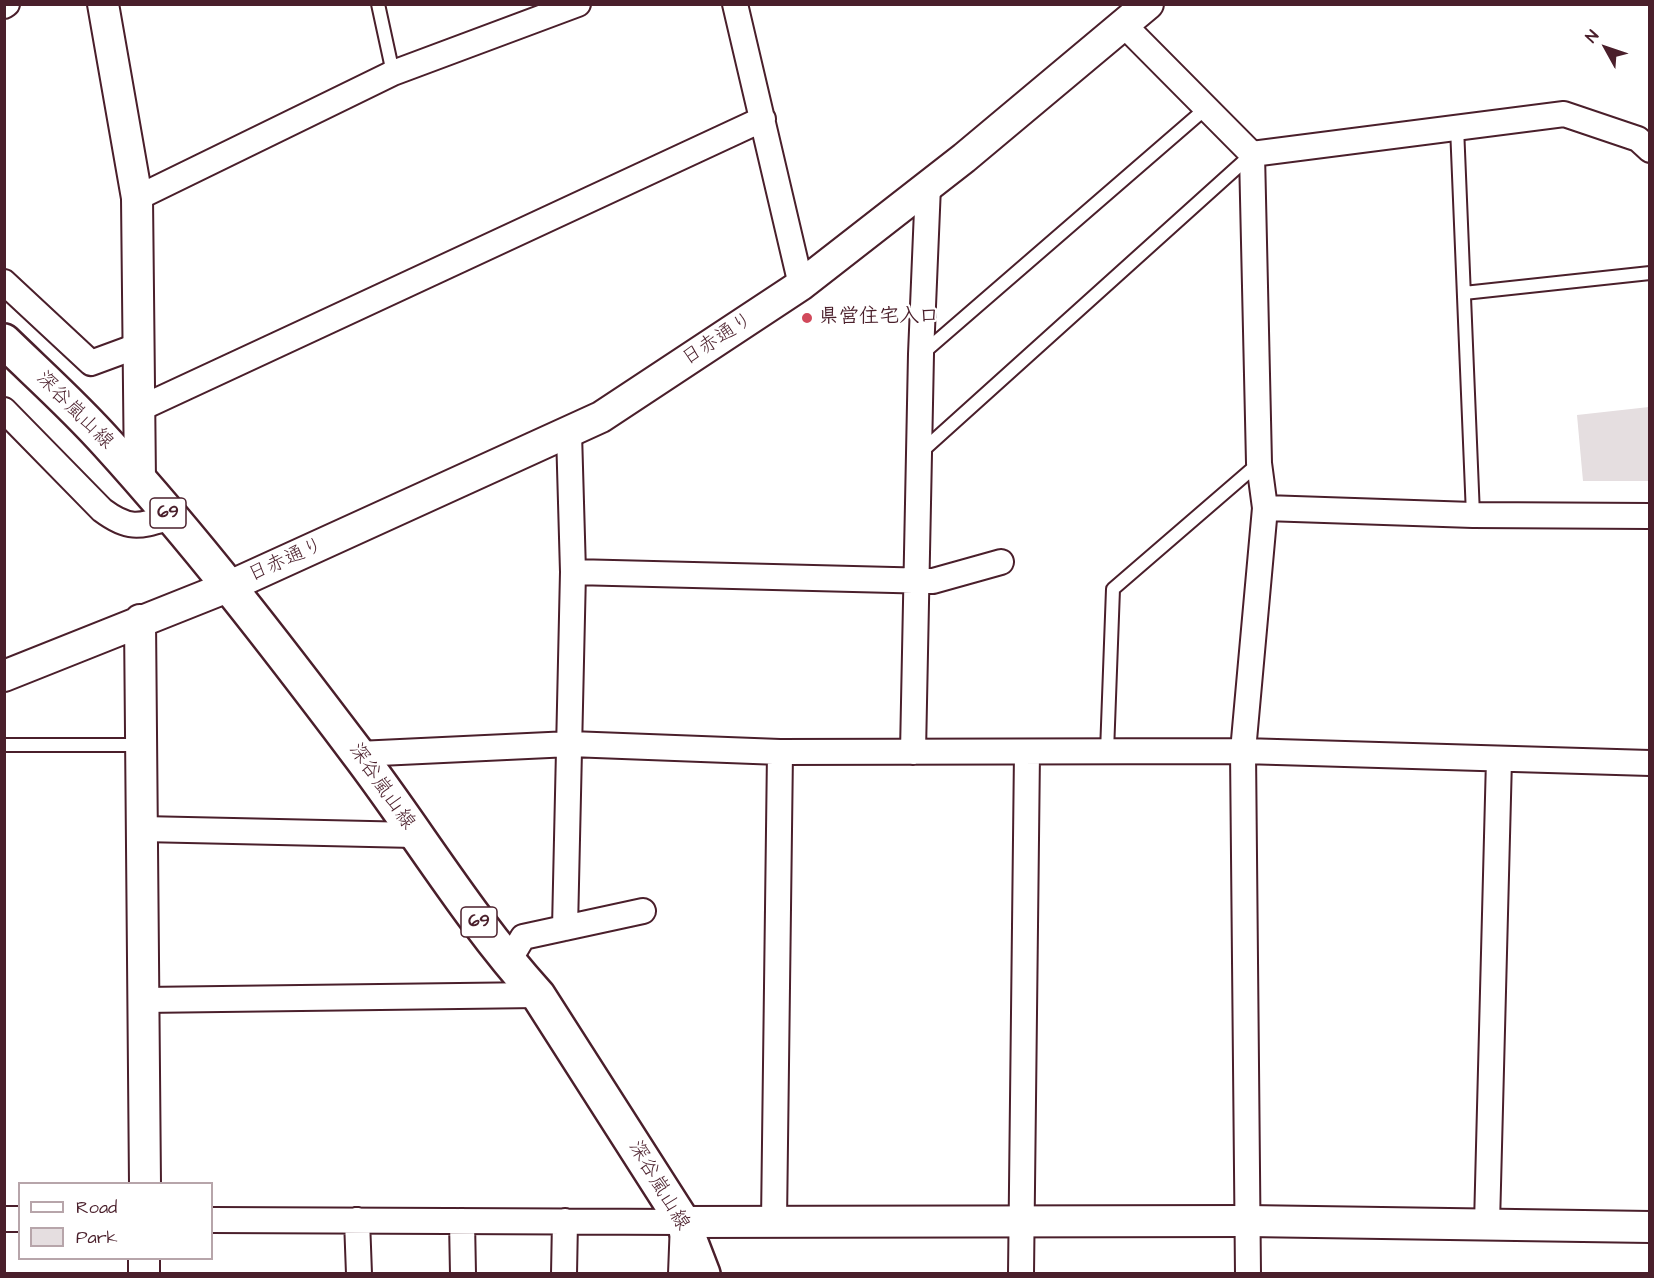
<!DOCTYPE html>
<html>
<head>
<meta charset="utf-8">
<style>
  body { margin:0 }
  #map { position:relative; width:1654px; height:1278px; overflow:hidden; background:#fff; font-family:"Architects Daughter",sans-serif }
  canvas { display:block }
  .frame { position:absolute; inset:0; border:6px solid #4a1f2b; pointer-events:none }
  .legend { position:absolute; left:18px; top:1182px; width:195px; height:78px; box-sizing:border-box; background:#fff; border:2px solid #b7a5aa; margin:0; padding:8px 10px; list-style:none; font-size:18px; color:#4a1f2b }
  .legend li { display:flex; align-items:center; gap:12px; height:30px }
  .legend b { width:30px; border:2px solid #b7a5aa }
  .north { position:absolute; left:1576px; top:18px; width:60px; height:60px; -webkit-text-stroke:4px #fff; paint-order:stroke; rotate:310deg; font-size:16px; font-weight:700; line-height:24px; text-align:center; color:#4a1f2b }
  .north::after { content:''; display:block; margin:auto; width:21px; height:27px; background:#4a1f2b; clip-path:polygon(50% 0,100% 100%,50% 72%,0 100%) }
</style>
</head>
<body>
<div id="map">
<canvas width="1654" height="1278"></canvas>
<div class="frame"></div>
<ul class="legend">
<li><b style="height:8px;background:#fff"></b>Road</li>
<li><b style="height:16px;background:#e5dee0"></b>Park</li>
</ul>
<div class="north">N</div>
</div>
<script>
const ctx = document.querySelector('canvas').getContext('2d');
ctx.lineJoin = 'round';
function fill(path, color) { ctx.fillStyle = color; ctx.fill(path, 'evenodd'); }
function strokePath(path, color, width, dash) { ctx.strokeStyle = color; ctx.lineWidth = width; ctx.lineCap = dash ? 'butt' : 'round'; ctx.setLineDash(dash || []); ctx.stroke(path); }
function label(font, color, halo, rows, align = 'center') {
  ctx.font = font + ' "Architects Daughter","Klee One",sans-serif'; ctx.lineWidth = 4.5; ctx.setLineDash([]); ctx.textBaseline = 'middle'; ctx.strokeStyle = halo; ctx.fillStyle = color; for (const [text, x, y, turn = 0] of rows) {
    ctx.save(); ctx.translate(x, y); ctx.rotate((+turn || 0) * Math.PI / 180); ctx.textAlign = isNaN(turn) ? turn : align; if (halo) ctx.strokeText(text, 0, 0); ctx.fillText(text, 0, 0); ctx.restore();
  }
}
const green = new Path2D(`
  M 1649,407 L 1649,481 L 1583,481 L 1577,415 Z`);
const service = new Path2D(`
  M 378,4 L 393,73
  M 1457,127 L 1473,515
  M 1464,293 L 1650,273
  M 922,354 L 1205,109
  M 920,453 L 1252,154
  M 4,745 L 140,745
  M 1107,752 L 1113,589 L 1259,463`);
const minor = new Path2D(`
  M 735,4 L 801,285
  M 4,6 L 7,4
  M 1123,24 L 1252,154 L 1259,463 L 1265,508 L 1243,751 L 1248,1274
  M 1252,154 L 1564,114 L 1638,139 L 1650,150
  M 137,198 L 393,73 L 578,4
  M 4,282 L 91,363 L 140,345
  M 139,409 L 763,119
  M 4,410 L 102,510 C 130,531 140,526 172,517
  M 1265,508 L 1473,515 L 1650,516
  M 573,572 L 933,581 L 1001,562
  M 913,752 L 921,354 L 928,186
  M 358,754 L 570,744 L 780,752 L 1243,751 L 1650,763
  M 142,829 L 415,835
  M 565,928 L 573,572 L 569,433
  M 508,962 L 523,937 L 643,911
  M 143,1000 L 538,995
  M 4,1219 L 20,1219
  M 212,1220 L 683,1222 L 681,1274
  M 357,1220 L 359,1274
  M 462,1221 L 463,1274
  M 774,1221 L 780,752
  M 1487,1224 L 1499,759
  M 564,1274 L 565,1221
  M 1021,1274 L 1027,752`);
const tertiary = new Path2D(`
  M 103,4 L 137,198 L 140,481
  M 140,620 L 145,1184
  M 4,676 L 230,586 L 601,417 L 801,285 L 964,158 L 1148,4
  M 683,1222 L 1248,1221 L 1650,1227
  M 144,1274 L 144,1258`);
const primary = new Path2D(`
  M 4,341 C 39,375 75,407 107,443 C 196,541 276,645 356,751 C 417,831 469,919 538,995 L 683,1222 L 703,1274`);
const markers = [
  [807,318,6,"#d1495b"]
];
const shields = [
  [168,513,36],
  [479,922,36]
];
const shieldNames = [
  ["69",168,513],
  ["69",479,922]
];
const poiNames = [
  ["県営住宅入口",819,318]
];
const streetNames = [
  ["日赤通り",718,340,-33],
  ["深谷嵐山線",74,411,45],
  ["日赤通り",286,561,-24],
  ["深谷嵐山線",381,787,55],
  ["深谷嵐山線",658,1186,59]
];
fill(green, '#e5dee0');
strokePath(service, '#4a1f2b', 16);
strokePath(minor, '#4a1f2b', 28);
strokePath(tertiary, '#4a1f2b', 34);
strokePath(primary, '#4a1f2b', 38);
strokePath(service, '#fff', 12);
strokePath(minor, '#fff', 24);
strokePath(tertiary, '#fff', 30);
strokePath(primary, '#fff', 33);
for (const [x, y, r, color] of markers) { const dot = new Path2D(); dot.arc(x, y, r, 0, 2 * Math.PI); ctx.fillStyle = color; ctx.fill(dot); strokePath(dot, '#fff', 2); }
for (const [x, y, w] of shields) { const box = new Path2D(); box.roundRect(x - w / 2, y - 15, w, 30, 4.5); ctx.fillStyle = '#fff'; ctx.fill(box); strokePath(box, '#4a1f2b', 1.5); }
label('bold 18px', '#4a1f2b', null, shieldNames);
label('bold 20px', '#4a1f2b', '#fff', poiNames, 'left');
label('20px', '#4a1f2b', '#fff', streetNames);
</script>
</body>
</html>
